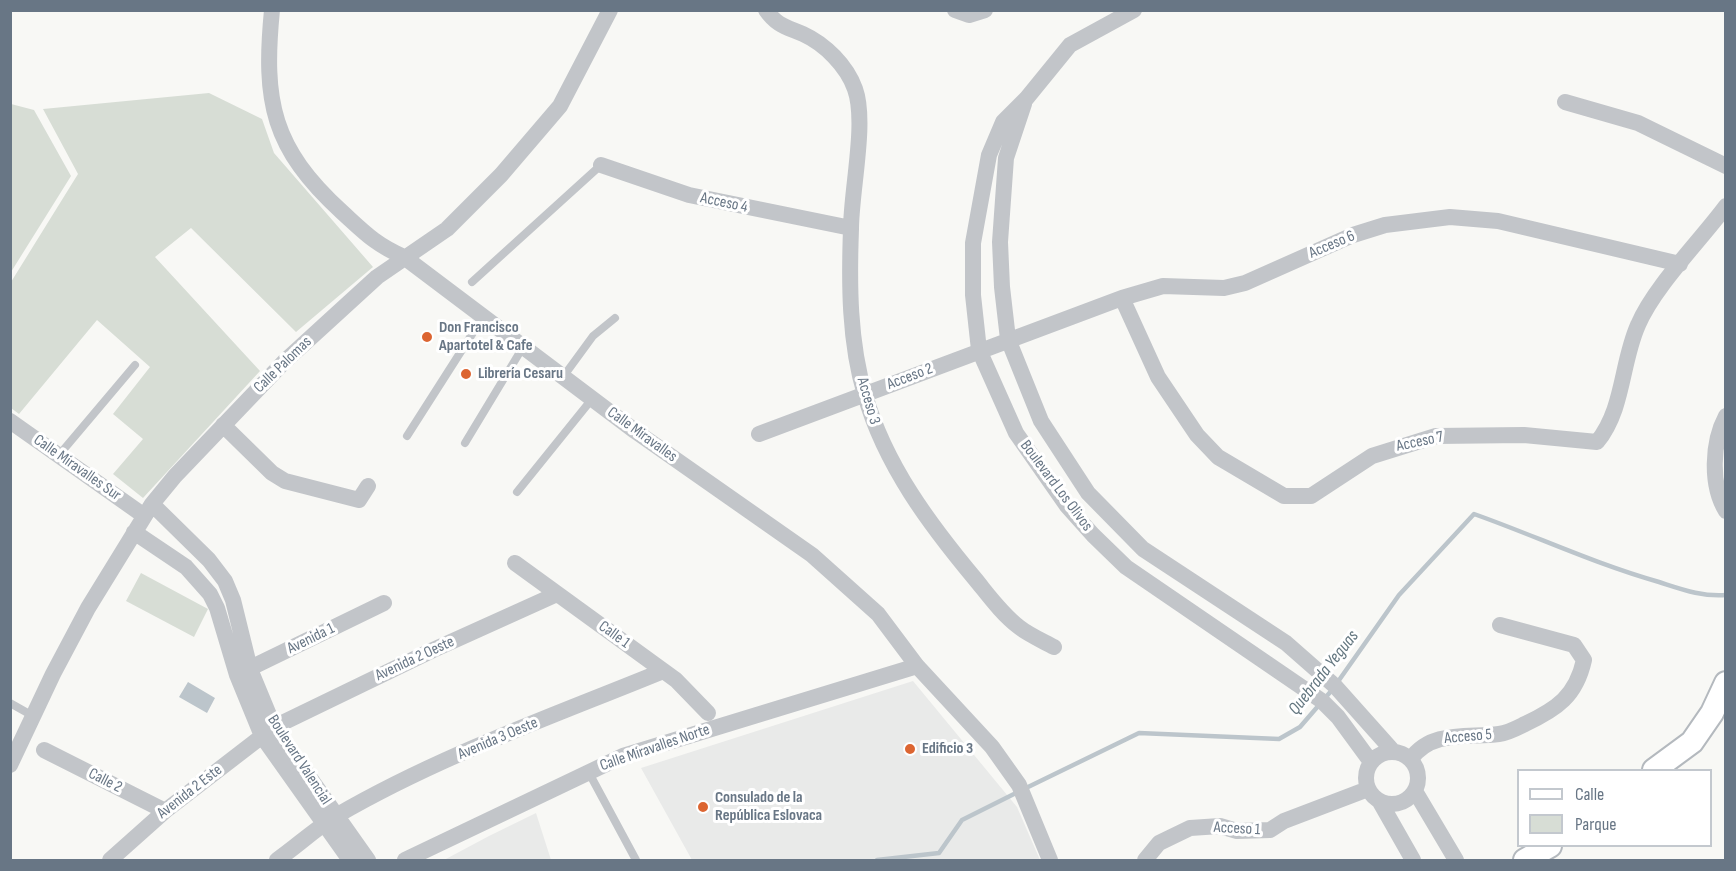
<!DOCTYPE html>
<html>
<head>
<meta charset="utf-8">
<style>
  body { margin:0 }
  #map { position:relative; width:1736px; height:871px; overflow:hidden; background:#f8f8f5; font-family:"Sofia Sans Condensed",sans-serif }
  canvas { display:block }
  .frame { position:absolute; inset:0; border:12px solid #687685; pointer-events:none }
  .legend { position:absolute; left:1517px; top:769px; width:195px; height:78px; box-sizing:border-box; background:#fff; border:2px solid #c3c8ce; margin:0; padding:8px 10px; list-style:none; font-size:18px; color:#687685 }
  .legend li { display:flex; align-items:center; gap:12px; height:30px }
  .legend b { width:30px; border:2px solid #c3c8ce }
</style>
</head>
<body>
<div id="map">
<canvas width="1736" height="871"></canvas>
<div class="frame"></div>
<ul class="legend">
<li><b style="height:8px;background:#fff"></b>Calle</li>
<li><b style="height:16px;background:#d7ddd5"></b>Parque</li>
</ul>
</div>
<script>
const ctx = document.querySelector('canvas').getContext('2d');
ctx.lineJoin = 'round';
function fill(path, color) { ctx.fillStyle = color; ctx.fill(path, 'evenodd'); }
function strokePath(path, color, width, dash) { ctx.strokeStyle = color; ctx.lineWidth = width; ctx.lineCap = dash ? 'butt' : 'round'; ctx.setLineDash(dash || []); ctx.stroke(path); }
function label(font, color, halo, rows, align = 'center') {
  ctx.font = font + ' "Sofia Sans Condensed",sans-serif'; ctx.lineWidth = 6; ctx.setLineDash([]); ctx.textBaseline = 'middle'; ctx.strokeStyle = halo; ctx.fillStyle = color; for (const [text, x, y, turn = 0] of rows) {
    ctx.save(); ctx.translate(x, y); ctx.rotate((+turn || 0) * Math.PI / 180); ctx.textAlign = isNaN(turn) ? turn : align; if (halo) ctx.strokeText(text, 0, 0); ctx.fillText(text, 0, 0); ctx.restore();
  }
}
const built = new Path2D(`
  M 913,681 L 1017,807 L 1040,860 L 692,860 L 641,768 Z
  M 536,813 L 551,860 L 444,860 L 489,836 Z`);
const green = new Path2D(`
  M 209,93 L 262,119 L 274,153 L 373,267 L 296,332 L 191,228 L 155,257 L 260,371 L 143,498 L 113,474 L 143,439 L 113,414 L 150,367 L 97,320 L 19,414 L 11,408 L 11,282 L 78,174 L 43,109 Z
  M 11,104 L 34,110 L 71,176 L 11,272 Z
  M 141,573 L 208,609 L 194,637 L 126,601 Z`);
const water = new Path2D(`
  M 188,682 L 215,698 L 207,713 L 179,697 Z`);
const stream = new Path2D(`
  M 1337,683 L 1399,595 L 1474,514 C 1536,536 1595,564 1659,582 C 1681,589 1702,597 1726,595
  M 1026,788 L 1139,733 L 1279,739 L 1300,727 L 1332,690
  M 877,860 L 939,853 L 962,820 L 1018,792`);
const lane = new Path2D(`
  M 472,282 L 601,165
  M 563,377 L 593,336 L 615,318
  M 407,436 L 483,317
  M 465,443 L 523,347
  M 59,455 L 135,365
  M 517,492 L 592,399
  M 10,703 L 33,716
  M 588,771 L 636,860`);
const street = new Path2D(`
  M 272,10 C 263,102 272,148 342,212 C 365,233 375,244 404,257 L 635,431 L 812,555 L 878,614 L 917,666 L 992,747 L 1019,785 L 1050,860
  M 766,10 C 777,26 787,27 803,34 C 825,44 847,66 855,89 C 867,122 851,191 851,229 C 849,283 849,342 865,395 C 885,465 930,525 976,580 C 989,596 1002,614 1019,627 C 1029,635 1043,641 1054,647
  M 955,10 L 969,15 L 985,10
  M 1134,10 L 1070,45 L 1026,99 L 1003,122 L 989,155 L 973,243 L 973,295 L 979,350 L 1016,433 L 1067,506 L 1093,535 L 1126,567 L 1322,701 L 1338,717 L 1371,762
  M 1565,102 L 1638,123 L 1726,166
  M 1024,104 L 1006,158 L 1000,242 L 1002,287 L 1008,339 L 1041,421 L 1088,493 L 1143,549 L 1286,643 L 1335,686 L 1393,751
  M 601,165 L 689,195 L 851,228
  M 1122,298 L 1158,377 L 1197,435 L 1218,457 L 1284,496 L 1311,496 L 1372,456 L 1436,436 L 1524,435 L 1597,442 C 1624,409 1621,363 1638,325 C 1654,287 1700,241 1726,206
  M 1726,416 C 1712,442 1710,485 1726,511
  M 10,421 L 143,515
  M 223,425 L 272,473 L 285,481 L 359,500 L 368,486
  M 759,434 L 1122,298 L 1163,286 L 1224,288 L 1245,283 L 1353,235 L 1385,225 L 1450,217 L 1498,221 L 1680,264
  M 152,504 L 209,560 L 225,581 L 233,600 L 250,669 L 274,727 L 368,860
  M 134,532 L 186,567 L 210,594 L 217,608 L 237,675 L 262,736 L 350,860
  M 515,563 L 676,680 L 708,713
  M 240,673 L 384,603
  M 44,750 L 165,811
  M1366 778a26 26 0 1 1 52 0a26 26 0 1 1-52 0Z
  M 1411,759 C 1431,730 1468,738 1499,734 C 1508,733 1517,728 1525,724 C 1557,709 1576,696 1584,660 L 1574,645 L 1500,625
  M 10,765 L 53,674 L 88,608 L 152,504 L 175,476 L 284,362 L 377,277 L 447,229 L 501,175 L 560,106 L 610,10
  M 1415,791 L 1456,860
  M 1380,802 L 1413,860
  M 110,860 L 165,811 L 274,727 L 433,650 L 557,594
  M 277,860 C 297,846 315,829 336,816 C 439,756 553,716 663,671
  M 405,860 L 623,756 L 917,666
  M 1145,860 L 1159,843 L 1190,828 L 1220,826 L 1237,831 L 1270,830 L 1284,821 L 1368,789`);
const secondary = new Path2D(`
  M 1654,770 L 1692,742 L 1712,713 L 1726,683
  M 1525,860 L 1550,846`);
const markers = [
  [427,337,6,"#dc6531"],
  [466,374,6,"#dc6531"],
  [910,749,6,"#dc6531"],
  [703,807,6,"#dc6531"]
];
const streetNames = [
  ["Acceso 4",724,203,12],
  ["Acceso 6",1332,245,-23],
  ["Calle Palomas",283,365,-44],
  ["Acceso 2",910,377,-21],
  ["Acceso 3",868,401,74],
  ["Calle Miravalles",642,435,36],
  ["Acceso 7",1420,442,-12],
  ["Calle Miravalles Sur",77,468,35],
  ["Boulevard Los Olivos",1056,486,53],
  ["Calle 1",614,635,36],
  ["Avenida 1",311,639,-26],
  ["Avenida 2 Oeste",415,659,-25],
  ["Acceso 5",1468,737,-5],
  ["Avenida 3 Oeste",498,739,-23],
  ["Calle Miravalles Norte",655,748,-19],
  ["Boulevard Valencial",299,760,57],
  ["Calle 2",105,781,27],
  ["Avenida 2 Este",190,792,-38],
  ["Acceso 1",1237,829,3]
];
const poiNames = [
  ["Don Francisco",439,328],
  ["Apartotel & Cafe",439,346],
  ["Librería Cesaru",478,374],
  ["Edificio 3",922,749],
  ["Consulado de la",715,798],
  ["República Eslovaca",715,816]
];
const waterNames = [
  ["Quebrada Yeguas",1324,673,-52]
];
fill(built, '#e9eae9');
fill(green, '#d7ddd5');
fill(water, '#bcc5cb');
strokePath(stream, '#bcc5cb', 4.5);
strokePath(secondary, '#b4b9be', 26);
strokePath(lane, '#c2c5c9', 8);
strokePath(street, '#c2c5c9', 16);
strokePath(secondary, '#fff', 22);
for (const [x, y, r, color] of markers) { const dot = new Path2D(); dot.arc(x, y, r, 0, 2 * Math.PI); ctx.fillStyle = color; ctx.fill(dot); strokePath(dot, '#fff', 2); }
label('16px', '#687685', '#fff', streetNames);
label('bold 16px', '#687685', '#fff', poiNames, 'left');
label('italic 18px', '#647780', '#fff', waterNames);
</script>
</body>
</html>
